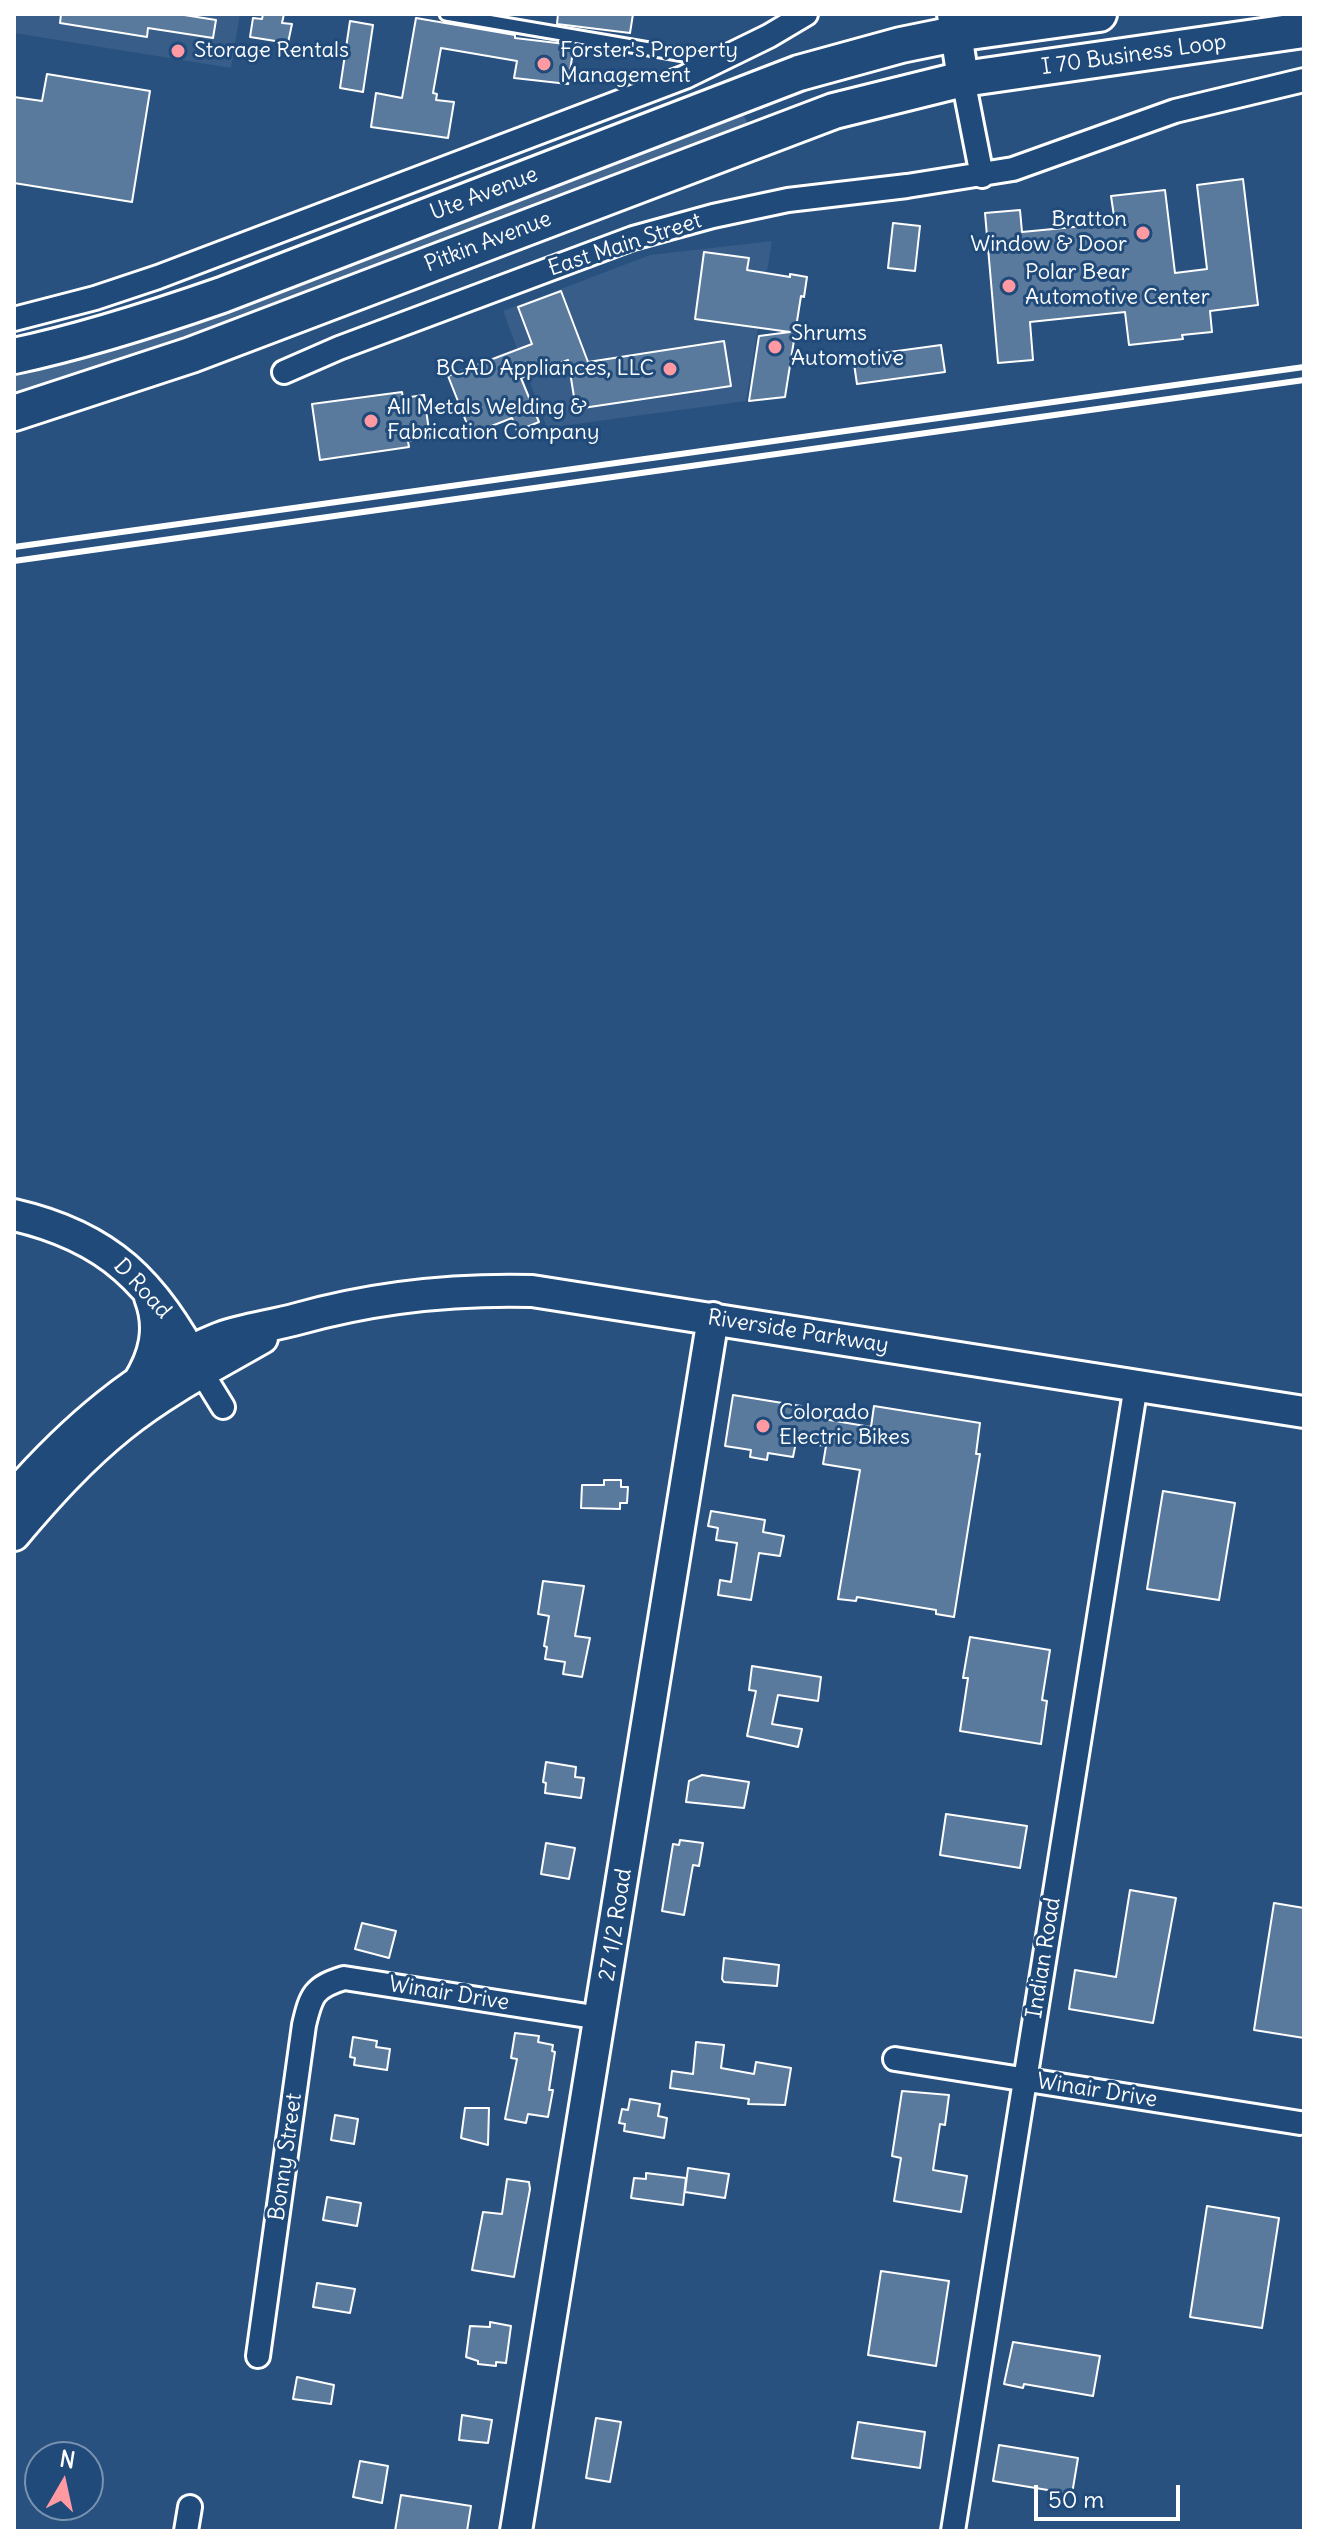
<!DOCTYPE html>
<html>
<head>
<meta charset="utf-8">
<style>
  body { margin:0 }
  #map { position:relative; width:1318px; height:2545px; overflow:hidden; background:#28517f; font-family:Delius,sans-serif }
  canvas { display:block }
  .frame { position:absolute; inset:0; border:16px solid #fff; pointer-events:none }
  .north { position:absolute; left:24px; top:2441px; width:80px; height:80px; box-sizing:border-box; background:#1f4a7a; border:2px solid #7992af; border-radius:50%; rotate:9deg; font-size:22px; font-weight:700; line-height:32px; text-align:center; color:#fff }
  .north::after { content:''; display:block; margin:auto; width:28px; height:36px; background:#ff9aa2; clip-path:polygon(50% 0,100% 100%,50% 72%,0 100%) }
  .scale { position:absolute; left:1034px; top:2485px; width:146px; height:36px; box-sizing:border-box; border:4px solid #fff; border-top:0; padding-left:10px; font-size:24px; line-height:28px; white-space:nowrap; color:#fff; -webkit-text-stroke:6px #1f4a7a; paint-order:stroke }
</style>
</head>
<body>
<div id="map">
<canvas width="1318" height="2545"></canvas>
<div class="frame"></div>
<div class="north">N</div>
<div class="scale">50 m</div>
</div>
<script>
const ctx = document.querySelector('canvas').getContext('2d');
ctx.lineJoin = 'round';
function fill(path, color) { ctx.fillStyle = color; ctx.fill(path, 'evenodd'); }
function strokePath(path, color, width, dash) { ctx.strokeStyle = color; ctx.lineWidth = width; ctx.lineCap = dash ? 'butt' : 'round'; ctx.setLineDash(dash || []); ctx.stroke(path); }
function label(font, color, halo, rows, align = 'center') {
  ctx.font = font + ' Delius,sans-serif'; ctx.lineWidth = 6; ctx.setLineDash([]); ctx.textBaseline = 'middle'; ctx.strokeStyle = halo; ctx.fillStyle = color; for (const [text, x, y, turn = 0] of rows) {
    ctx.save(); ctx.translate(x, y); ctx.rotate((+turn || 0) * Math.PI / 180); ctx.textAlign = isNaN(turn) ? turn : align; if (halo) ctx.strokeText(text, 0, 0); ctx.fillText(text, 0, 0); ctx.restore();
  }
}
const built = new Path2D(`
  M 14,14 L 240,14 L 231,68 L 14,33 Z
  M 772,241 L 746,401 L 547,428 L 503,311 L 650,255 Z`);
const green = new Path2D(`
  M 742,113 L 750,127 L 278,310 L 14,397 L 14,372 L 85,358 L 156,336 Z`);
const building = new Path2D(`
  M 61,14 L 178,14 L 216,20 L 213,38 L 148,28 L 147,37 L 60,23 Z
  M 263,14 L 284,14 L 282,23 L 292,24 L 288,43 L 250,37 L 253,18 L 262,19 Z
  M 558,14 L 633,14 L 630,33 L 557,24 Z
  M 416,18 L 515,35 L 515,38 L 574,45 L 568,84 L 514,78 L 517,61 L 441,48 L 433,93 L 437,94 L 436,100 L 454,102 L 448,138 L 371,127 L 376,93 L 402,98 Z
  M 350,21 L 373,25 L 363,92 L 340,88 Z
  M 47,74 L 150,91 L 132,202 L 14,183 L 14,97 L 42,101 Z
  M 1243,179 L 1258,305 L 1210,311 L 1212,332 L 1182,335 L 1183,339 L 1129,345 L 1125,312 L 1030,322 L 1033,360 L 998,363 L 985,213 L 1020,210 L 1022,232 L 1115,223 L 1111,196 L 1165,190 L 1175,273 L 1207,269 L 1197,185 Z
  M 893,223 L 920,226 L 915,271 L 888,268 Z
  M 704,252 L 749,258 L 747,270 L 790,277 L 790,274 L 807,277 L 804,297 L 801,296 L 785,397 L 749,401 L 759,336 L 790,332 L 695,319 Z
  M 561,291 L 588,362 L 724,341 L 731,386 L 576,409 L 568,360 L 521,378 L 539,422 L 517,431 L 512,418 L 471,434 L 448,376 L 532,344 L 518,307 Z
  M 941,345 L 945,372 L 857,384 L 853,357 Z
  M 402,392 L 403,398 L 424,395 L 430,438 L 408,441 L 409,447 L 320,460 L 312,404 Z
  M 733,1395 L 801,1406 L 800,1415 L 871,1427 L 874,1406 L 980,1423 L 976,1454 L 980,1454 L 954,1617 L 936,1614 L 936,1610 L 857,1597 L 856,1601 L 838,1599 L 860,1470 L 823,1464 L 826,1446 L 796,1442 L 793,1457 L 768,1453 L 767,1460 L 750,1457 L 751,1450 L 725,1446 Z
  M 604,1480 L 621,1480 L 621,1487 L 628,1487 L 627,1503 L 620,1503 L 620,1509 L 581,1508 L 582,1485 L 604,1485 Z
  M 1163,1491 L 1235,1503 L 1219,1600 L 1147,1589 Z
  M 711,1511 L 765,1520 L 763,1532 L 784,1536 L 780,1556 L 759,1553 L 751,1600 L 718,1595 L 720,1580 L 731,1582 L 737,1543 L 716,1540 L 718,1528 L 708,1526 Z
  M 543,1581 L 584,1586 L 575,1636 L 590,1638 L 582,1677 L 563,1674 L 565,1662 L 545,1659 L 547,1647 L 544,1646 L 549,1616 L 538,1614 Z
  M 970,1637 L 1050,1650 L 1042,1700 L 1047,1701 L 1041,1744 L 960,1731 L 968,1678 L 963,1678 Z
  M 752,1666 L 821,1677 L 818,1701 L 778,1695 L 772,1724 L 802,1729 L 798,1747 L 747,1736 L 756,1691 L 749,1690 Z
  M 546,1762 L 576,1767 L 575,1777 L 584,1778 L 581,1798 L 545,1793 L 546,1783 L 543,1782 Z
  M 702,1775 L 749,1782 L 744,1808 L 686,1802 L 689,1781 Z
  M 946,1814 L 1027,1826 L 1020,1868 L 940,1855 Z
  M 680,1840 L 703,1843 L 699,1866 L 693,1865 L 684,1915 L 662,1911 L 673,1844 L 679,1845 Z
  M 546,1843 L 575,1848 L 569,1879 L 541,1874 Z
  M 1130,1890 L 1176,1898 L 1153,2023 L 1069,2009 L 1075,1970 L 1116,1977 Z
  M 1274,1903 L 1304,1908 L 1304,2038 L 1254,2030 Z
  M 362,1923 L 396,1931 L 389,1958 L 355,1949 Z
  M 724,1958 L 779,1965 L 777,1986 L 724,1982 L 722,1979 Z
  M 515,2033 L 539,2036 L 538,2042 L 553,2045 L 552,2051 L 555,2052 L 549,2090 L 553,2090 L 548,2117 L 528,2114 L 526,2123 L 505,2119 L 517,2059 L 511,2058 Z
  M 353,2037 L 377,2041 L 376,2047 L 390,2049 L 387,2070 L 354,2065 L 355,2058 L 350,2057 Z
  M 696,2042 L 724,2045 L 721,2068 L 754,2074 L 756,2062 L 791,2068 L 785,2105 L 748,2104 L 749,2099 L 670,2088 L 672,2071 L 693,2074 Z
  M 902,2091 L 949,2095 L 945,2125 L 940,2124 L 933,2170 L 967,2176 L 961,2212 L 894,2201 L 901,2158 L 892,2156 Z
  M 630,2099 L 660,2104 L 658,2116 L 667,2118 L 664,2138 L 624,2131 L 625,2124 L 619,2123 L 622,2109 L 628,2110 Z
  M 465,2108 L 489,2108 L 488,2145 L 461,2138 Z
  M 335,2115 L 358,2119 L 354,2144 L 331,2140 Z
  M 688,2168 L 729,2174 L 725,2198 L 685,2192 Z
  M 646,2173 L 686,2178 L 683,2205 L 631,2198 L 634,2178 L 646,2179 Z
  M 507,2179 L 529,2182 L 530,2189 L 514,2277 L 472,2270 L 483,2212 L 502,2214 Z
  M 327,2197 L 361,2203 L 357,2226 L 323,2220 Z
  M 1207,2206 L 1279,2218 L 1262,2328 L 1190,2317 Z
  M 881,2271 L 949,2281 L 936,2366 L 868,2355 Z
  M 317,2283 L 355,2289 L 350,2313 L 313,2307 Z
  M 490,2322 L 511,2326 L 506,2363 L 496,2362 L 496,2366 L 478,2364 L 478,2361 L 466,2357 L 470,2326 L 490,2327 Z
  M 1013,2342 L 1100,2356 L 1093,2396 L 1024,2384 L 1023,2388 L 1004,2384 Z
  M 297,2377 L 334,2385 L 331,2404 L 293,2399 Z
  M 462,2415 L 492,2420 L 488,2443 L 459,2440 Z
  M 596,2418 L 621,2422 L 610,2482 L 586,2478 Z
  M 858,2422 L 925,2432 L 920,2468 L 852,2458 Z
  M 999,2445 L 1078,2458 L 1072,2494 L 993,2481 Z
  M 360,2461 L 388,2466 L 382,2503 L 353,2497 Z
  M 401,2495 L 471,2506 L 467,2531 L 395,2531 Z`);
const lane = new Path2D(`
  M 446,14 L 713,60`);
const street = new Path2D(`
  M 963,79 L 982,176
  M 14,319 L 95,298 L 158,277 L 685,77 L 769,36 L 806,14
  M 284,372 L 339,348 L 633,238 L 713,216 L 788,200 L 907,186 L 1013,169 L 1175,111 L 1304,80
  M 202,1373 L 223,1407
  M 895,2059 L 1300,2123
  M 258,2356 L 304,2025 C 311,1995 314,1987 344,1978 L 600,2018
  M 186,2531 L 190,2507
  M 953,2531 L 1136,1385`);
const secondary = new Path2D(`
  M 953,14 L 963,79
  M 14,1215 C 110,1237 153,1283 199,1368
  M 138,1383 C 155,1356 162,1328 150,1297
  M 14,1496 C 71,1431 138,1371 220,1338 C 244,1329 272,1326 297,1319 C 375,1297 451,1289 532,1291 L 1304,1412
  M 14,1535 C 47,1496 81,1458 121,1426 C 164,1391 215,1365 262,1338
  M 516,2531 L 713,1318`);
const primary = new Path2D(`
  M 14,356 C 85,341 153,319 222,295 L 799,73 L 901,45 L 955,34 L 1099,14
  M 14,413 L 191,355 L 834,111 L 963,79 L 1304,30`);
const rail = new Path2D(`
  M 14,547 L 1304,367
  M 14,561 L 1304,380`);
const markers = [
  [178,51,8,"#ff9aa2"],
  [544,64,8,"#ff9aa2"],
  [1143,233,8,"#ff9aa2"],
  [1009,286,8,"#ff9aa2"],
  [775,347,8,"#ff9aa2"],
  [670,369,8,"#ff9aa2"],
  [371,421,8,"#ff9aa2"],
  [763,1426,8,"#ff9aa2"]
];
const poiNames = [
  ["Storage Rentals",194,51],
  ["Forster's Property",560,51],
  ["Management",560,76],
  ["Bratton",1127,220,"right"],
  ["Window & Door",1127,245,"right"],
  ["Polar Bear",1025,273],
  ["Automotive Center",1025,298],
  ["Shrums",791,334],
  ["Automotive",791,359],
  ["BCAD Appliances, LLC",654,369,"right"],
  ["All Metals Welding &",387,408],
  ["Fabrication Company",387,433],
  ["Colorado",779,1413],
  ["Electric Bikes",779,1438]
];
const streetNames = [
  ["I 70 Business Loop",1134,55,-8],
  ["Ute Avenue",484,194,-21],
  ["Pitkin Avenue",488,242,-21],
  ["East Main Street",625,245,-18],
  ["D Road",142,1289,47],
  ["Riverside Parkway",798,1332,9],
  ["27 1/2 Road",616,1925,-81],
  ["Indian Road",1044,1958,-81],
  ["Winair Drive",449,1994,9],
  ["Winair Drive",1097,2091,9],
  ["Bonny Street",286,2157,-82]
];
fill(built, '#375d88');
fill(green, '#446890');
fill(building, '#5a7a9d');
strokePath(building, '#fff', 2);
strokePath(lane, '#fff', 17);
strokePath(street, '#fff', 28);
strokePath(secondary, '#fff', 36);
strokePath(primary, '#fff', 40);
strokePath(lane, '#1f4a7a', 11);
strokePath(street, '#1f4a7a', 22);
strokePath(secondary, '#1f4a7a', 30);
strokePath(primary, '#1f4a7a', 34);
strokePath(rail, '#fff', 6);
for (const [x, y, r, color] of markers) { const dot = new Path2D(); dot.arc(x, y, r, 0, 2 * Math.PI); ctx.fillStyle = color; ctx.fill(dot); strokePath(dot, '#1f4a7a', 3); }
label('22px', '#fff', '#1f4a7a', poiNames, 'left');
label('22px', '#fff', '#1f4a7a', streetNames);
</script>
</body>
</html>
